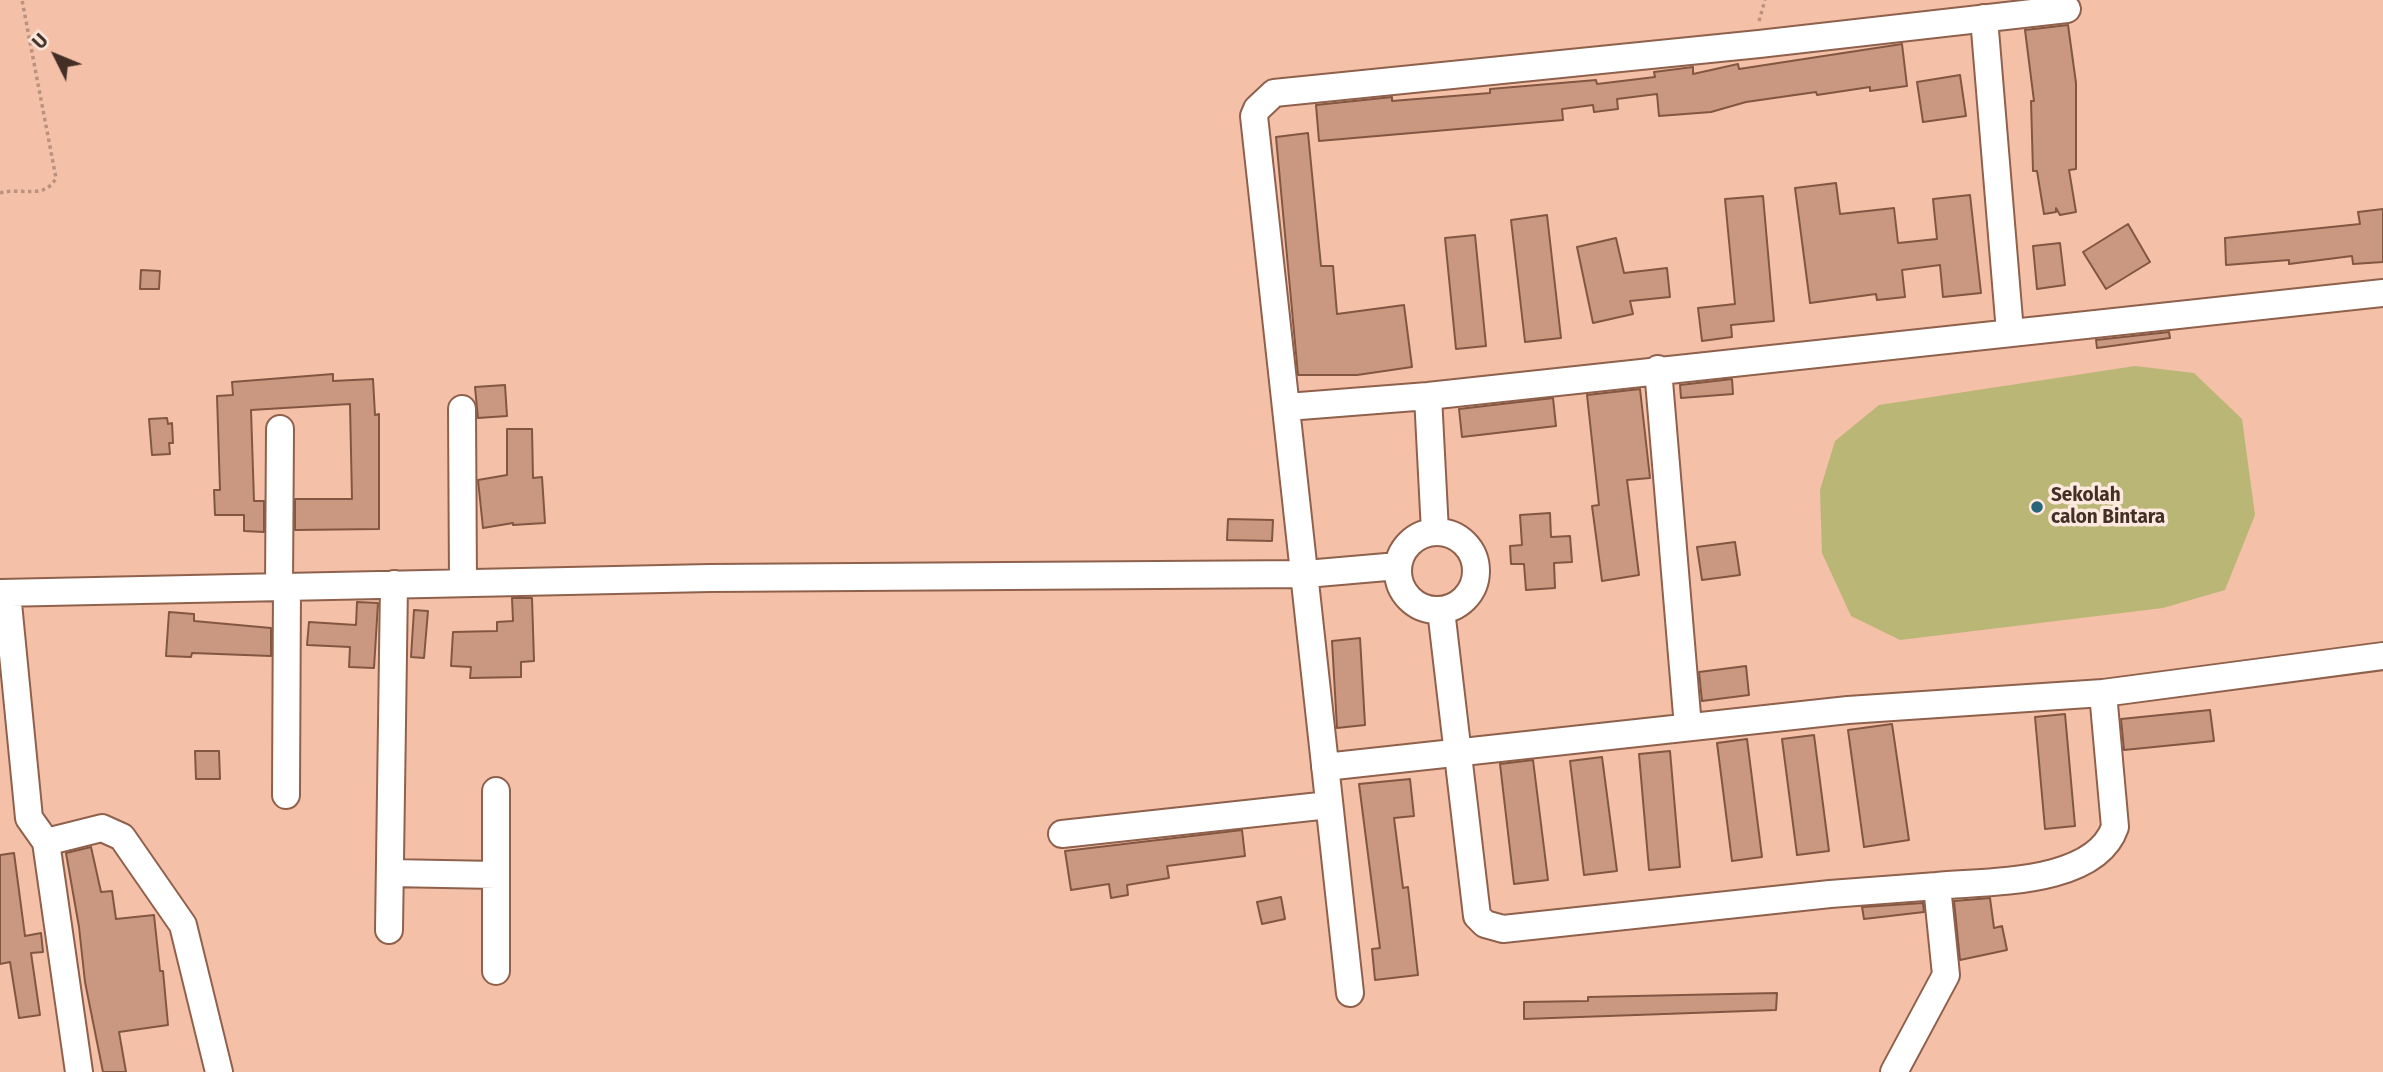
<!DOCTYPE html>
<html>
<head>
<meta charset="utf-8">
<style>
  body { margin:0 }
  #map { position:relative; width:2383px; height:1072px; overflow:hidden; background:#f4c0a8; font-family:"Fira Sans",sans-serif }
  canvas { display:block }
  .north { position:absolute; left:21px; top:21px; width:70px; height:70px; -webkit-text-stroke:5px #fee9df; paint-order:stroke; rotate:313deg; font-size:19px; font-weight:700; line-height:28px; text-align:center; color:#432f26 }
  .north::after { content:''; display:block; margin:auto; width:24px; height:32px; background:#432f26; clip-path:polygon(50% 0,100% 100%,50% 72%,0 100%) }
</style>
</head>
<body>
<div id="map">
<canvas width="2383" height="1072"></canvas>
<div class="north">U</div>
</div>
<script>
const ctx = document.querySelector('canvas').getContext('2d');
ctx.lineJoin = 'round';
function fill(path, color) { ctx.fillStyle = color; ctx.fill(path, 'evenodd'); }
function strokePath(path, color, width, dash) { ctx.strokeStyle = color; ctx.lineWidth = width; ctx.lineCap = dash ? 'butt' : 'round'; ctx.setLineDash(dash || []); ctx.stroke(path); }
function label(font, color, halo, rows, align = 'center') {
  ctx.font = font + ' "Fira Sans",sans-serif'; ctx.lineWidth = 7; ctx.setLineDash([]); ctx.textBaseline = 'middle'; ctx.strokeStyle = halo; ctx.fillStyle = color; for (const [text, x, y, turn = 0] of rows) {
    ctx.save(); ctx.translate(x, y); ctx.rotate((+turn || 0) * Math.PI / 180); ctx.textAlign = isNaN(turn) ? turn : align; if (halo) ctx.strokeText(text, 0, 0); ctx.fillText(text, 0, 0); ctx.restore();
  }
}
const green = new Path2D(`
  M 2135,366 L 2194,373 L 2242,419 L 2255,515 L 2225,590 L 2163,608 L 1900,640 L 1851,616 L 1822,553 L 1820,490 L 1835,441 L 1879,405 Z`);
const building = new Path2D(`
  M 2068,25 L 2076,83 L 2076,169 L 2069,170 L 2076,212 L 2060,215 L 2056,208 L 2056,212 L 2044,214 L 2037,171 L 2033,171 L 2031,101 L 2034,101 L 2025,30 Z
  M 1902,44 L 1907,86 L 1870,91 L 1870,87 L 1817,95 L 1816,92 L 1746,102 L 1711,112 L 1659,116 L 1657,94 L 1617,99 L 1618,109 L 1594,112 L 1593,105 L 1562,109 L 1563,120 L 1319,141 L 1316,105 L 1392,97 L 1392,101 L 1490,93 L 1490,89 L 1596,80 L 1597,84 L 1655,77 L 1654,72 L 1693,67 L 1693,74 L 1738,64 L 1739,69 Z
  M 1960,75 L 1966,116 L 1923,122 L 1917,82 Z
  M 1308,133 L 1321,266 L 1333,266 L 1337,314 L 1404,305 L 1412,367 L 1357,375 L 1298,375 L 1276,137 Z
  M 1836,183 L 1840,214 L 1894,208 L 1898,243 L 1937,239 L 1933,199 L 1970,195 L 1981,293 L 1943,297 L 1940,265 L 1902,270 L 1905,297 L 1877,300 L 1876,294 L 1810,303 L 1795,188 Z
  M 1763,196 L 1774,321 L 1731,325 L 1732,337 L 1702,341 L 1698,308 L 1735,304 L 1725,199 Z
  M 2383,209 L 2383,262 L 2353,264 L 2352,256 L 2289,264 L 2289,260 L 2226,265 L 2225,238 L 2360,224 L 2358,212 Z
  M 1547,215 L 1561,338 L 1525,342 L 1511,220 Z
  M 2128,224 L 2150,262 L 2106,289 L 2083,252 Z
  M 1475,235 L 1486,346 L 1456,349 L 1445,238 Z
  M 1616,238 L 1624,273 L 1667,268 L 1670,297 L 1630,301 L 1633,314 L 1593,323 L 1577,247 Z
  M 2060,243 L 2065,285 L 2037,289 L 2033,246 Z
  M 141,270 L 160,271 L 159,289 L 140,289 Z
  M 2169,332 L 2170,338 L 2097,348 L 2096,340 Z
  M 333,374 L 333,381 L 373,379 L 375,415 L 379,414 L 379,529 L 295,530 L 295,499 L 352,499 L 350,404 L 251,410 L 254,501 L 264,501 L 264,532 L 244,531 L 244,515 L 215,515 L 214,490 L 220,490 L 217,396 L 233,395 L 232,382 Z
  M 1732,379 L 1733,394 L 1681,398 L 1680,385 Z
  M 505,385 L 507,416 L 478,418 L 475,387 Z
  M 1640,389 L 1650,478 L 1627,480 L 1639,575 L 1602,581 L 1592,506 L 1599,505 L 1587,395 Z
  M 1553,398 L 1556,426 L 1462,437 L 1459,409 Z
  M 167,418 L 168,424 L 172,423 L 173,443 L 169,443 L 170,454 L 152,455 L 149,419 Z
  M 507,429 L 532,429 L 533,478 L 542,477 L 545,523 L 513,525 L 513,523 L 483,528 L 478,480 L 507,475 Z
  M 1550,513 L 1551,537 L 1570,536 L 1572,562 L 1554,563 L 1555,588 L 1526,590 L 1524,564 L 1511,564 L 1510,546 L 1522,545 L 1520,515 Z
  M 1228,519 L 1273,520 L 1272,541 L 1227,540 Z
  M 1735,542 L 1740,575 L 1702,580 L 1697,547 Z
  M 512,598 L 532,598 L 534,661 L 521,662 L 521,677 L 470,678 L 471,667 L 451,666 L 453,632 L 497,631 L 497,622 L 513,621 Z
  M 357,602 L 378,603 L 374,668 L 349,667 L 350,647 L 307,645 L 309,622 L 356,625 Z
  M 414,610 L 428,611 L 424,658 L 411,657 Z
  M 169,612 L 194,614 L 194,621 L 271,628 L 271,656 L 192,653 L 191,657 L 166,656 Z
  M 1360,638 L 1365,725 L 1337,728 L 1332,641 Z
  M 1746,666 L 1749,695 L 1702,701 L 1699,672 Z
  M 2210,710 L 2214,741 L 2124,750 L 2121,719 Z
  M 2065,714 L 2075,826 L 2045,829 L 2035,717 Z
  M 1892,724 L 1909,840 L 1864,847 L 1848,730 Z
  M 1814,735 L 1829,851 L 1797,855 L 1782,739 Z
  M 1747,739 L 1762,857 L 1732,861 L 1717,743 Z
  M 195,751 L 219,751 L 220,779 L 196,779 Z
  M 1670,751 L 1680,867 L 1649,870 L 1639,754 Z
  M 1602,757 L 1617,871 L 1584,875 L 1570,761 Z
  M 1533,760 L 1548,880 L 1514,884 L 1500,764 Z
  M 1410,779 L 1414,816 L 1394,818 L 1403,888 L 1408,887 L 1418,975 L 1375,980 L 1372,949 L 1380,948 L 1359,784 Z
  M 1242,830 L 1245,856 L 1167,866 L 1169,878 L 1127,885 L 1128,895 L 1111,898 L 1109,884 L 1071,890 L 1065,851 Z
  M 91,847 L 101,892 L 112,891 L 116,919 L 154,915 L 160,971 L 163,971 L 168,1025 L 119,1032 L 126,1072 L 103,1072 L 85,982 L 79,927 L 66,853 Z
  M 14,853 L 25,936 L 41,933 L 43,952 L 31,953 L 40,1015 L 19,1018 L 10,962 L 0,964 L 0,855 Z
  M 1281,897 L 1285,919 L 1262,924 L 1257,902 Z
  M 1990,898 L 1994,928 L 2002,926 L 2007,950 L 1960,960 L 1954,901 Z
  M 1923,903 L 1924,912 L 1864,919 L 1862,907 Z
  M 1777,993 L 1776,1010 L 1524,1019 L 1524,1002 L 1588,1001 L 1588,997 Z`);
const path = new Path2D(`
  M 1759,21 L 1765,0
  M 0,193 C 21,187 45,200 56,178 L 22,0`);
const minor = new Path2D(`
  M 1984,18 L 2010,332
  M 1658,369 L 1688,727
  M 1428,396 L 1435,532
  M 1287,407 L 1428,396 L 2383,293
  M 462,409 L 463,583
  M1398 571a39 39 0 1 1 78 0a39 39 0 1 1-78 0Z
  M 279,587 L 280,429
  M 0,593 L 710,578 L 1306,574 L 1398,566
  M 7,593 L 29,818 L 46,842 L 79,1072
  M 1441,610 L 1477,916 L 1485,924 L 1503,929 L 1830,894 L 1937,886
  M 2103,693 L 2383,656
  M 1325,767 L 1848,710 L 2103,693 L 2115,827 C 2095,885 1989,881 1937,886 L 1946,975 L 1894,1072
  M 496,791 L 496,971
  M 286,795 L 287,586
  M 1062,834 L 1329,805
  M 46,842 L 102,828 L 122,837 L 183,925 L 219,1072
  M 390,873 L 496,875
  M 389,930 L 394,584
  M 1350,993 L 1254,116 L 1257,109 L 1274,93 L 1759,44 L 2067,9`);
const markers = [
  [2037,507,7,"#27657b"]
];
const poiNames = [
  ["Sekolah",2051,496],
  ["calon Bintara",2051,518]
];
fill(green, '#bab676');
fill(building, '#ca9881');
strokePath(building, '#835641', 2);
strokePath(minor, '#8f614c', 30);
strokePath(path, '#bc927f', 3.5, [3.5, 3.5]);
strokePath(minor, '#fff', 26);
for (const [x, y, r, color] of markers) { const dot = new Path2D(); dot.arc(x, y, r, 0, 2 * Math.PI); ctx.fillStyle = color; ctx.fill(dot); strokePath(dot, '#fee9df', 2.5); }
label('bold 19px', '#432f26', '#fee9df', poiNames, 'left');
</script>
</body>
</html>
